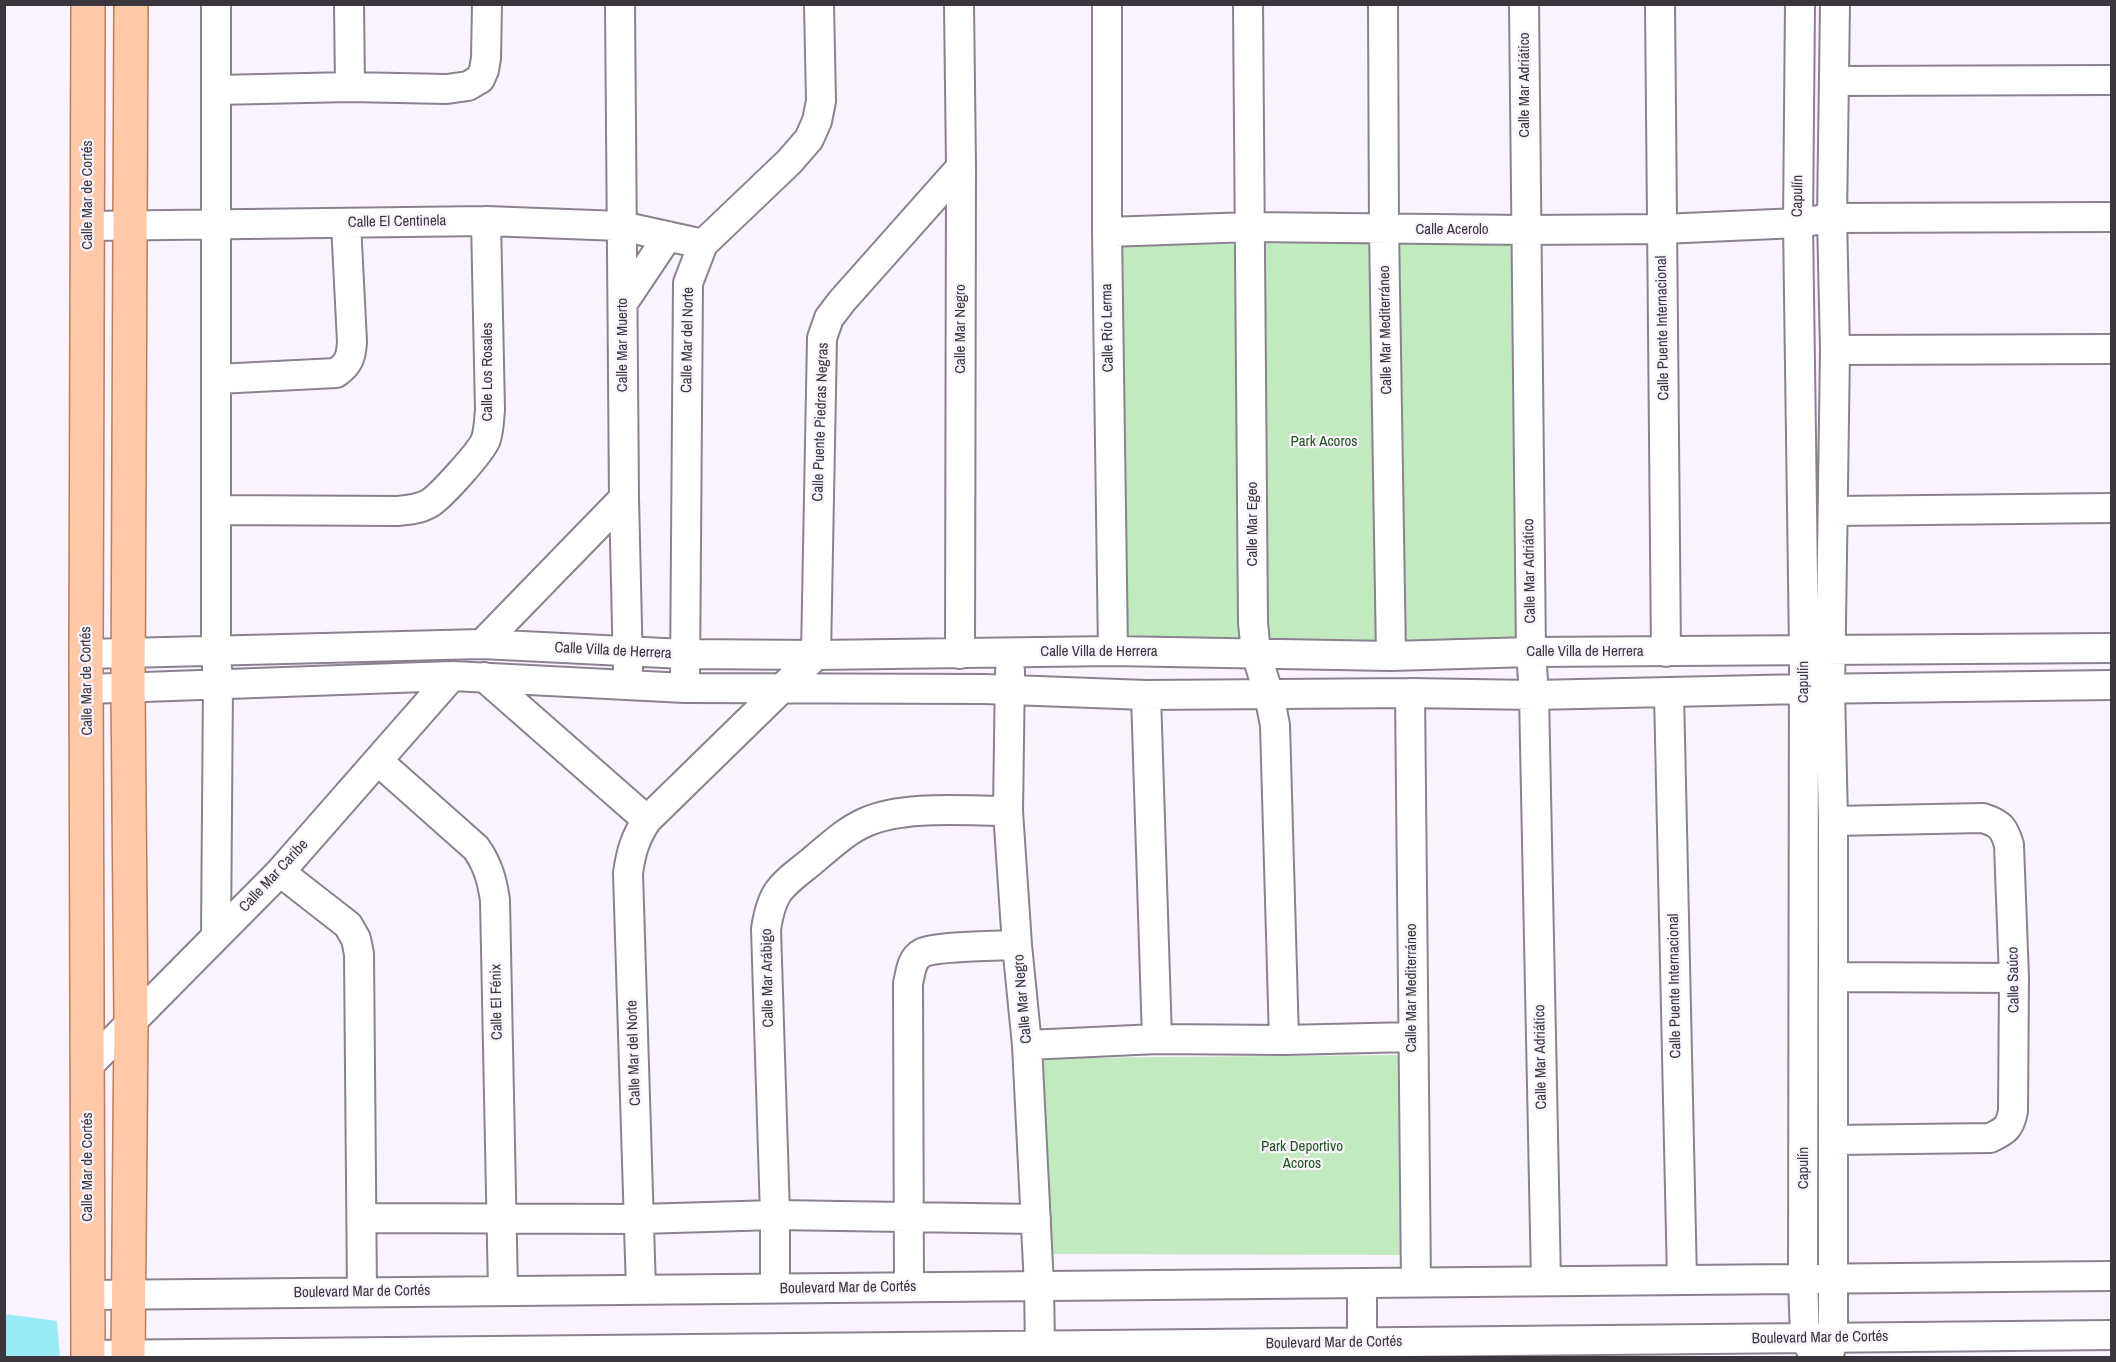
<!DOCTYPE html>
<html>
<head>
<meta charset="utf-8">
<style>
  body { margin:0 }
  #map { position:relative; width:2116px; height:1362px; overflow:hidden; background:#faf3fd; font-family:"Archivo Narrow",sans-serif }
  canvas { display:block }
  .frame { position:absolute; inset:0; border:6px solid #3b363d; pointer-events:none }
</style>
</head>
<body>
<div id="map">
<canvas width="2116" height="1362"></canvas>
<div class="frame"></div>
</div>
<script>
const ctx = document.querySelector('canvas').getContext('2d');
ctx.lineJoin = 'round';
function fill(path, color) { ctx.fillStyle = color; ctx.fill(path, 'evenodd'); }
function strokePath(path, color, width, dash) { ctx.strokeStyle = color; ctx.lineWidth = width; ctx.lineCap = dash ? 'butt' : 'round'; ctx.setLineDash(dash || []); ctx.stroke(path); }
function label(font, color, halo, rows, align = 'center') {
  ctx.font = font + ' "Archivo Narrow",sans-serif'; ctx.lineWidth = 4.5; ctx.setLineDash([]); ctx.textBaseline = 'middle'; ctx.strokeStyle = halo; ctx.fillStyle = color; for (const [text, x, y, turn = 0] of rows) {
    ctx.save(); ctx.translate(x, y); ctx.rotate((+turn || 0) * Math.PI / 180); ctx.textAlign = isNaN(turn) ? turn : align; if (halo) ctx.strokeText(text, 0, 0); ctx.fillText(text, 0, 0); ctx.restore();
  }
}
const green = new Path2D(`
  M 1522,239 L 1521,644 L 1124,645 L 1123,246 Z
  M 1400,1055 L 1402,1255 L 1049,1254 L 1043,1058 Z`);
const water = new Path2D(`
  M 5,1314 L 57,1321 L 60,1357 L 5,1357 Z`);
const minor = new Path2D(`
  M 349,4 L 350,87
  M 620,4 L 624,498 L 628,669
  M 959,4 L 961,167 L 960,654
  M 1107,4 L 1107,232 L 1113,651
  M 1248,4 L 1253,623 L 1256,653 L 1269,695 L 1275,725 L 1284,1040
  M 1383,4 L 1384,229 L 1391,656
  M 1524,4 L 1531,652 L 1534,695 L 1546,1281
  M 1660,4 L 1666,652
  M 1800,4 L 1798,223 L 1804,650 L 1803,1279 L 1805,1338 L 1814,1356
  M 1834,81 L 2112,80
  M 217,90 L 350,87 L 447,89 L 468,86 L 480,79 L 484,70 L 486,58 L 487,4
  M 88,226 L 486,221 L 621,226 L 703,244
  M 1107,232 L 1251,227 L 1526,230 L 1662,229 L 1798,223 L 1832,218 L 2112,217
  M 623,303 L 668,236
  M 1835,350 L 2112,349
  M 217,379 L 336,373 C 349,364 351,357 352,342 L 346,223
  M 217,510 L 398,511 C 409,510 420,509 430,503 C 442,495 482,451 486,439 C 489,429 489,420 490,410 L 486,221
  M 1834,511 L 2112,508
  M 482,644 L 624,498
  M 86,654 L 482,644 L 684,654 L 816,655 L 1113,651 L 1391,656 L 1531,652 L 2112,648
  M 1010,671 L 1008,811 L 1017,945 L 1027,1045 L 1039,1286 L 1040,1346
  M 685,674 L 688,283 L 703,244 L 789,162 L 809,139 L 817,121 L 821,101 L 819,4
  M 484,677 L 647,820
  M 88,689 L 452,676 L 685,688 L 984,689 L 1146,695 L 1410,693 L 1534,695 L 1804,689 L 2112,685
  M 1410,693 L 1416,1282
  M 1669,693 L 1682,1280
  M 1146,695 L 1157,1039
  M 378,761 L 476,848 C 488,865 492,880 495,900 L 503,1291
  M 1833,821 L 1983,818 C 2001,824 2004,828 2009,845 L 2014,978 L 2013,1111 C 2010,1128 2005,1131 1990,1138 L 1834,1140
  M 280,872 L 348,925 L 356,939 L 359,954 L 362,1292
  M 216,936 L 218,685 L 216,650 L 216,4
  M 1833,977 L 2014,978
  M 1027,1045 L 1157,1039 L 1284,1040 L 1412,1037
  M 88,1066 L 280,872 L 452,676
  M 363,1218 L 640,1219 L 775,1215 L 1036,1219
  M 1362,1283 L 1362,1358
  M 909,1287 L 908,983 C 911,972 911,959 922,953 C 936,946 999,946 1017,945
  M 775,1288 L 775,1215 L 766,929 C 772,890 781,886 811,862 C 828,848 845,831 866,822 C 905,805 966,811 1008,811
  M 641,1290 L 628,873 C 631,852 635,838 647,820 L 816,655 L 822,338 L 829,318 L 842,301 L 961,167
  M 89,1295 L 2112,1276
  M 88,1355 L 2112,1335
  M 1829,1355 L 1833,1338 L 1833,821 L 1830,690 L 1835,350 L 1832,218 L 1835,4`);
const major = new Path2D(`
  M 88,4 L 86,654 L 88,1358
  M 128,1358 L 131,1022 L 128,689 L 131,4`);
const streetNames = [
  ["Calle Mar Adriático",1525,85,-90],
  ["Calle Mar de Cortés",88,195,-90],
  ["Capulín",1798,196,-89],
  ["Calle El Centinela",397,222,-1],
  ["Calle Acerolo",1452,230],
  ["Calle Río Lerma",1108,328,-91],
  ["Calle Puente Internacional",1663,328,-91],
  ["Calle Mar Negro",961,329,-90],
  ["Calle Mar Mediterráneo",1386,330,-91],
  ["Calle Mar del Norte",688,340,-89],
  ["Calle Mar Muerto",623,345,-90],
  ["Calle Los Rosales",488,372,-90],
  ["Calle Puente Piedras Negras",821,422,-88],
  ["Calle Mar Egeo",1253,524,-90],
  ["Calle Mar Adriático",1530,571,-91],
  ["Calle Villa de Herrera",613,651,3],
  ["Calle Villa de Herrera",1099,652],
  ["Calle Villa de Herrera",1585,652],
  ["Calle Mar de Cortés",87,681,-91],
  ["Capulín",1804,682,-90],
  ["Calle Mar Caribe",274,876,-47],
  ["Calle Mar Arábigo",768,978,-91],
  ["Calle Saúco",2014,980,-91],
  ["Calle Puente Internacional",1675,986,-91],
  ["Calle Mar Mediterráneo",1412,988,-90],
  ["Calle Mar Negro",1023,999,-95],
  ["Calle El Fénix",497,1002,-91],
  ["Calle Mar del Norte",634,1053,-92],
  ["Calle Mar Adriático",1541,1057,-91],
  ["Calle Mar de Cortés",88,1167,-90],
  ["Capulín",1804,1168,-90],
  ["Boulevard Mar de Cortés",848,1288,-1],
  ["Boulevard Mar de Cortés",362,1292,-1],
  ["Boulevard Mar de Cortés",1820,1338,-1],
  ["Boulevard Mar de Cortés",1334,1343,-1]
];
const parkNames = [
  ["Park Acoros",1324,442],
  ["Park Deportivo",1302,1147],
  ["Acoros",1302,1164]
];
fill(green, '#c1eabe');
fill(water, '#9aebf8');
strokePath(minor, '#8c8190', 32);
strokePath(major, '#b97e5c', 36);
strokePath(minor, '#fff', 28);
strokePath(major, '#fec9a7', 33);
label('15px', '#3b363d', '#faf3fd', streetNames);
label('15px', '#1b561a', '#faf3fd', parkNames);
</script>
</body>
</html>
